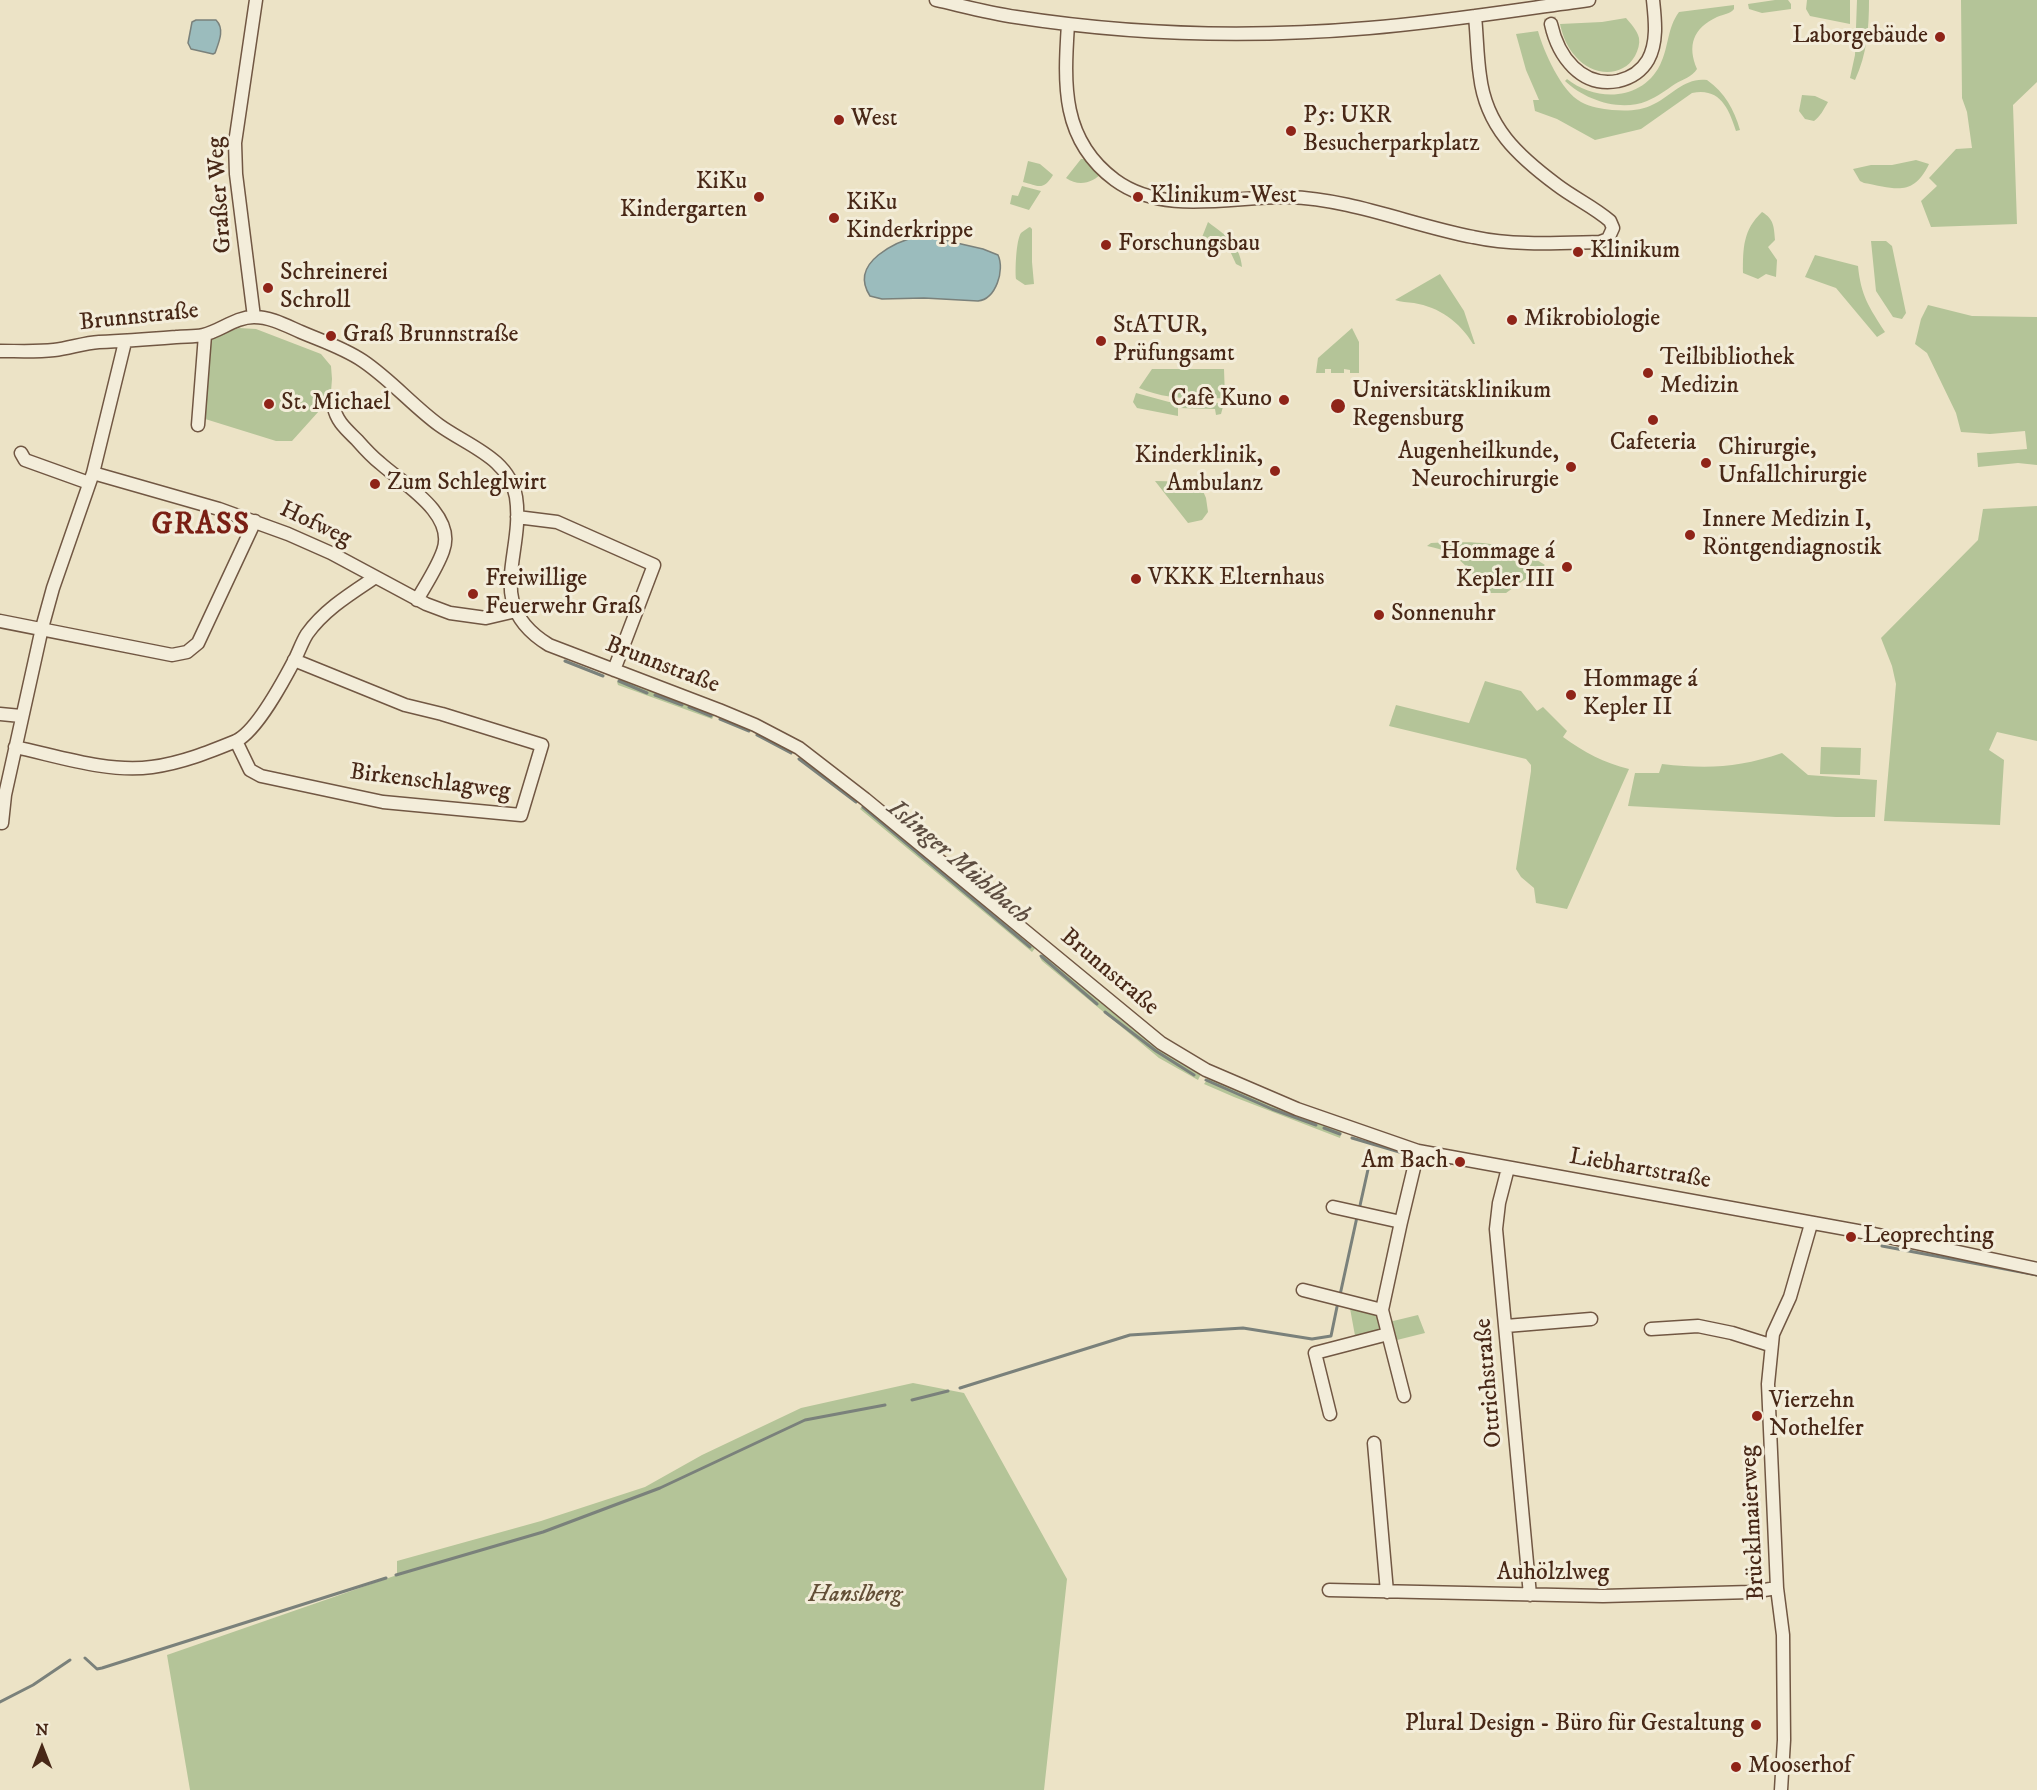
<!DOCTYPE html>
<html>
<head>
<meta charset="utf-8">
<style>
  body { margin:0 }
  #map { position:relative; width:2037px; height:1790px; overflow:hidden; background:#ece3c6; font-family:"IM FELL DW Pica",serif }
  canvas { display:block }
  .north { position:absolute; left:12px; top:1718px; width:60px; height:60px; -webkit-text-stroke:4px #f3edda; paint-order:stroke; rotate:0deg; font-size:16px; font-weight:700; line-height:24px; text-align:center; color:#482817 }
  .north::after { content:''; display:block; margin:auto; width:21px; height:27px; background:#482817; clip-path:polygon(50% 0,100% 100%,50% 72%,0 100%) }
</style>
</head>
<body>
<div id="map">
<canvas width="2037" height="1790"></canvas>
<div class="north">N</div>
</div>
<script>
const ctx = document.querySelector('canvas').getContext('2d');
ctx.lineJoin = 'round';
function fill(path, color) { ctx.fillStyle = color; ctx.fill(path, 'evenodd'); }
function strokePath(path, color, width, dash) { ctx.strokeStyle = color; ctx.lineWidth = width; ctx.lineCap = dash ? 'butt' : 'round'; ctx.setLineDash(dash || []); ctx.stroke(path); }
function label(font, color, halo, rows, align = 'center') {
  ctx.font = font + ' "IM FELL DW Pica",serif'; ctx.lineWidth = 6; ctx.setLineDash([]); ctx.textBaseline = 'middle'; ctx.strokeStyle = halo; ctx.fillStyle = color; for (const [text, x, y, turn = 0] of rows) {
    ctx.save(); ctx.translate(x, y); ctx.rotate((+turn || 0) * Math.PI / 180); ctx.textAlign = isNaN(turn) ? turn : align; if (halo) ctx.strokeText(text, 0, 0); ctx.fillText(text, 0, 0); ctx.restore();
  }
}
const green = new Path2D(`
  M 1775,0 L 1788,0 L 1791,4 L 1791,9 L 1762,13 L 1749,9 L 1748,4 Z
  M 1807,0 L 1850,0 L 1850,24 L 1810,16 L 1806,9 Z
  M 1857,0 L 1869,0 C 1869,28 1867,54 1855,80 L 1850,78 L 1855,55 Z
  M 1961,0 L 2037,0 L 2037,82 L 2013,105 L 2017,224 L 1931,227 L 1921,201 L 1937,186 L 1929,178 L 1956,149 L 1972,148 L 1967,112 L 1962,98 Z
  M 1734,5 L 1734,9 C 1730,14 1724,14 1717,17 C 1693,28 1687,46 1697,69 C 1692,77 1683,79 1675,84 C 1666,90 1657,97 1647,101 C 1620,112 1585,100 1565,81 L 1567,79 C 1596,102 1642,101 1660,65 C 1669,47 1667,28 1679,12 Z
  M 1626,18 C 1631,24 1637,30 1639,38 C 1640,44 1638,50 1635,56 C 1622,79 1591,75 1576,57 C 1567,47 1563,37 1560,24 L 1602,22 Z
  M 1538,31 C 1544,52 1561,91 1581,102 C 1590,107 1602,109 1612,110 C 1627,111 1641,111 1654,104 C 1672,95 1685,77 1707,80 C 1725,93 1734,109 1740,130 L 1736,131 C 1729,109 1720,87 1692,93 L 1641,129 L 1595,140 L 1557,119 L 1535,111 L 1533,100 L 1539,100 L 1526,70 L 1516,34 Z
  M 1802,95 L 1815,96 L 1828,102 C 1824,109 1820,117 1814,121 L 1805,119 L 1799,111 Z
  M 1081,159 L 1084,159 L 1103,172 C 1093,183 1079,187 1066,178 Z
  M 1916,160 L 1929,164 C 1913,198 1894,188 1864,183 L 1860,181 L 1853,169 L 1871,165 L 1892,165 Z
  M 1028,161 L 1040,164 L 1053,175 C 1043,191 1039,186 1023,182 Z
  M 1022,186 L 1041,191 L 1029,210 L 1010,204 L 1012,195 L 1018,196 Z
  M 1762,212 C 1774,219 1774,227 1775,240 L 1768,247 L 1777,260 L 1776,277 L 1766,274 L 1758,279 L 1743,273 C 1743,248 1743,230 1762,212 Z
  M 1208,222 C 1225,235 1240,244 1242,267 L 1236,264 L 1230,251 L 1197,250 Z
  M 1030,227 L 1032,229 L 1032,262 L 1034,284 L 1025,285 L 1016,279 C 1015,271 1016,240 1021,233 C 1022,232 1029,227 1030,227 Z
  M 1871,241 L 1886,241 L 1892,246 L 1906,313 L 1902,319 L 1893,317 L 1876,291 Z
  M 1815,255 L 1858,266 C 1861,296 1869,307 1885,332 L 1877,337 L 1836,288 L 1805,277 Z
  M 1440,274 L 1464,311 L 1475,344 L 1473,344 C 1460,322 1439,307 1414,303 C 1407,302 1401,302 1395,300 Z
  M 1928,305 L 1972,316 L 2037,317 L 2037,465 L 2018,463 L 1978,467 L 1977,453 L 2027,449 L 2025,431 L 1990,434 L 1961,432 L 1956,413 L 1927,353 L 1915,344 L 1921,319 Z
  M 239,328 L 256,329 L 321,354 L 331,366 L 332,379 L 330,404 L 326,410 L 319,411 L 292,441 L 276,441 L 202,418 L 208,339 Z
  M 1352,328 L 1359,342 L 1359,373 L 1350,373 L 1350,370 L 1344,369 L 1344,373 L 1331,373 L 1331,369 L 1325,369 L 1325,373 L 1316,373 L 1318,358 Z
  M 1152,369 L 1224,369 L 1225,398 C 1195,399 1167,400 1139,388 Z
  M 1136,393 L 1169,402 L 1224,403 L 1221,414 L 1216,415 L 1215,409 L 1178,408 L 1178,416 L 1137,408 L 1133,402 Z
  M 1155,481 L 1199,482 L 1206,498 L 1208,512 L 1202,520 L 1188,523 Z
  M 2037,506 L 2037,741 L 1997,732 L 1989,750 L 2004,760 L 2000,825 L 1884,821 L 1896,684 L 1892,666 L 1881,638 L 1978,540 L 1983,509 Z
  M 1451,542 C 1488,542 1513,544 1545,565 L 1506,593 L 1489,593 C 1467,570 1463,553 1427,546 L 1431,543 Z
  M 620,677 L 715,714 L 712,719 L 618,685 L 617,682 Z
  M 1485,681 L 1521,691 L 1537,711 L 1543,707 L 1567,731 L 1563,737 C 1584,752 1604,763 1629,769 L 1567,909 L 1536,903 L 1534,888 L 1521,877 L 1516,869 L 1531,771 L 1531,765 L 1526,759 L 1389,726 L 1396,705 L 1469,723 Z
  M 1821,747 L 1861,748 L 1860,775 L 1820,774 Z
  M 1782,753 L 1808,775 L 1877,780 L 1875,817 L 1836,817 L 1628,806 L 1635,773 L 1659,773 L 1662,764 C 1707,769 1738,768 1782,753 Z
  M 865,803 L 1036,947 L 1032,952 L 860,809 Z
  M 1045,953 L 1202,1072 L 1198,1080 L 1159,1058 L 1042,961 L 1040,958 Z
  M 1210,1076 L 1342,1131 L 1340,1138 L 1234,1097 L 1204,1084 Z
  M 1349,1303 L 1381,1311 L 1386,1333 L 1356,1341 Z
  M 1418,1315 L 1425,1333 L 1393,1341 L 1389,1322 Z
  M 913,1383 L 964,1393 L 1067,1579 L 1044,1790 L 190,1790 L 167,1655 L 397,1575 L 397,1561 L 541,1521 L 645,1487 L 702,1455 L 801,1408 Z`);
const water = new Path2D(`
  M 216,20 C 225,29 219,42 215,53 L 213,54 L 191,49 L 188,43 L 192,22 L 196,20 Z
  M 922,235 L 983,249 L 998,255 C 1005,270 996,299 978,301 L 924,298 L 882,299 L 870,296 C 848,262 897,241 922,235 Z`);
const stream = new Path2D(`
  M 565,661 L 603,676
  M 619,681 L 647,693
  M 655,695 L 682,705
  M 689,707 L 711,716
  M 720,719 L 749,731
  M 757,735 L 791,753
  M 799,759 L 856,802
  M 863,807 L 1030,947
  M 1041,956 L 1097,1004
  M 1105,1012 L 1156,1051 L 1194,1075
  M 1206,1080 L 1272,1109 L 1316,1125
  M 1324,1128 L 1340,1134
  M 1352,1138 L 1413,1156
  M 1428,1159 L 1450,1164
  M 1359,1210 L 1371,1156
  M 1882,1246 L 2037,1275
  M 1340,1295 L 1357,1217
  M 960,1388 L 1130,1335 L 1243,1328 L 1312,1339 L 1331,1336 L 1338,1302
  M 912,1400 L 948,1391
  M 396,1575 L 543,1532 L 660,1488 L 805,1420 L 885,1405
  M 85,1658 L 97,1669 L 102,1668 L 386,1578
  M 0,1702 L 33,1685 L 70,1660`);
const minorTunnel = new Path2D(`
  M 1546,0 L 1551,24`);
const minor = new Path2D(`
  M 936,0 C 963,6 989,13 1016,17 C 1132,35 1252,38 1369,28 C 1443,22 1516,10 1589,0
  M 1068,24 C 1064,85 1061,140 1115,180 C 1164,216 1232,196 1288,197 C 1352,199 1411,225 1473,237 C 1514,246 1559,243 1600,242 L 1608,239 L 1613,228 L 1610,221 C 1594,207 1574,198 1557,185 C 1518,156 1486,127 1480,76 C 1477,56 1477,36 1475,16
  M 1551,24 C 1558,56 1581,88 1618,81 C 1631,78 1641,72 1648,60 C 1658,42 1655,19 1653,0
  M 254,317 L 236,174 L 235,143 L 256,0
  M 0,351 C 18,351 37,352 54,350 C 70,348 84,343 99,342 C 125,341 151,339 176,337 C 185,336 195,337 203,335 C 221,331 235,317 254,317 C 271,317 287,326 301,332 C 322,341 344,348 363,361 C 391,380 413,406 439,425 C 468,446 509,458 516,497 C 525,555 482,604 549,645 L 719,710 L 755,725 L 799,748 L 865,799 L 1161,1043 L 1206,1070 L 1297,1109 L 1418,1151 L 1874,1234 L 2037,1269
  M 334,407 C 336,421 347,430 357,440 C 364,448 371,456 380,463 C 402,483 457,514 443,551 C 437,568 426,584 417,600
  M 198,425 L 205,335
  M 21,453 L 25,460 L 89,483
  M 93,473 L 219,509 L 288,534 L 331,553 L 426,604 L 450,613 L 486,618 L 516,611
  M 517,517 L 557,522 L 654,565 L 614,670
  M 0,621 L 172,655 L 187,652 L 198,643 L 255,521
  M 0,714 L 21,716
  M 236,741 L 250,770 L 261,776 L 383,802 L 521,815 L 542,745 L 442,714 L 405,705 L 294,660
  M 15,747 C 58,756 107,773 152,767 C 182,763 209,752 236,741 C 257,731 284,680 295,659 C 299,651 302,642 307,634 C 324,610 350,594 374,578
  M 2,823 L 5,795 L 42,628 L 53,588 L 93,473 L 125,342
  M 1508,1168 L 1499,1203 L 1496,1229 L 1530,1595
  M 1333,1207 L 1401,1222
  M 1303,1290 L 1382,1310
  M 1506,1326 L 1591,1319
  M 1651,1329 L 1698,1326 L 1732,1333 L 1770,1345
  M 1404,1396 L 1382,1310 L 1401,1222 L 1418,1151
  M 1330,1414 L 1315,1353 L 1388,1334
  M 1374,1443 L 1387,1592
  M 1329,1590 L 1603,1596 L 1751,1592 L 1777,1588
  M 1781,1790 L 1784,1740 L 1783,1635 L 1777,1588 L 1768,1384 L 1773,1334 L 1790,1297 L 1811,1224`);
const markers = [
  [1940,37,6,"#8f2418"],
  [839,120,6,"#8f2418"],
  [1291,131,6,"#8f2418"],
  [759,197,6,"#8f2418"],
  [1138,197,6,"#8f2418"],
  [834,218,6,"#8f2418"],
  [1106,245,6,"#8f2418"],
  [1578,252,6,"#8f2418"],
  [268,288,6,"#8f2418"],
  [1512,320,6,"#8f2418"],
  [331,336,6,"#8f2418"],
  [1101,341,6,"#8f2418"],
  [1648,373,6,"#8f2418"],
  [1284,400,6,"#8f2418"],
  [269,404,6,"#8f2418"],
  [1338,406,8,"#8f2418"],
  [1653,420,6,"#8f2418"],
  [1706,463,6,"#8f2418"],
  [1571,467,6,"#8f2418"],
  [1275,471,6,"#8f2418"],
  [375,484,6,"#8f2418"],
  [1690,535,6,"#8f2418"],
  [1567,567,6,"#8f2418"],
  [1136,579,6,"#8f2418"],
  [473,594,6,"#8f2418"],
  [1379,615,6,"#8f2418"],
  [1571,695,6,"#8f2418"],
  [1460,1162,6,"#8f2418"],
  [1851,1237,6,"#8f2418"],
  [1757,1416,6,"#8f2418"],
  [1756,1725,6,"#8f2418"],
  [1736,1767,6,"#8f2418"]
];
const poiNames = [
  ["Laborgebäude",1928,37,"right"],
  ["P5: UKR",1303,117],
  ["Besucherparkplatz",1303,145],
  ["West",851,120],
  ["KiKu",747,183,"right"],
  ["Kindergarten",747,211,"right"],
  ["Klinikum-West",1150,197],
  ["KiKu",846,204],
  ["Kinderkrippe",846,232],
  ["Forschungsbau",1118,245],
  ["Klinikum",1590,252],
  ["Schreinerei",280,274],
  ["Schroll",280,302],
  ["Mikrobiologie",1524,320],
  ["StATUR,",1113,327],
  ["Prüfungsamt",1113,355],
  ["Graß Brunnstraße",343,336],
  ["Teilbibliothek",1660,359],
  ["Medizin",1660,387],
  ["Universitätsklinikum",1352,392],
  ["Regensburg",1352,420],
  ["Cafè Kuno",1272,400,"right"],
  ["St. Michael",281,404],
  ["Cafeteria",1653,444,"center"],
  ["Chirurgie,",1718,449],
  ["Unfallchirurgie",1718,477],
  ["Augenheilkunde,",1559,453,"right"],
  ["Neurochirurgie",1559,481,"right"],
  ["Kinderklinik,",1263,457,"right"],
  ["Ambulanz",1263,485,"right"],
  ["Zum Schleglwirt",387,484],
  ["Innere Medizin I,",1702,521],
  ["Röntgendiagnostik",1702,549],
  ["Hommage á",1555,553,"right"],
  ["Kepler III",1555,581,"right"],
  ["VKKK Elternhaus",1148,579],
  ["Freiwillige",485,580],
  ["Feuerwehr Graß",485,608],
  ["Sonnenuhr",1391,615],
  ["Hommage á",1583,681],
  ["Kepler II",1583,709],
  ["Am Bach",1448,1162,"right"],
  ["Leoprechting",1863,1237],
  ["Vierzehn",1769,1402],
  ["Nothelfer",1769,1430],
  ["Plural Design - Büro für Gestaltung",1744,1725,"right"],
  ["Mooserhof",1748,1767]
];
const streetNames = [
  ["Graßer Weg",221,195,-94],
  ["Brunnstraße",139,318,-6],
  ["Hofweg",315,525,25],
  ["Brunnstraße",662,666,21],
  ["Birkenschlagweg",430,783,7],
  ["Brunnstraße",1109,973,40],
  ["Liebhartstraße",1640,1170,10],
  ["Ottrichstraße",1490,1383,-95],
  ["Brücklmaierweg",1754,1523,-93],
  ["Auhölzlweg",1553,1574]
];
const parkNames = [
  ["Hanslberg",855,1596]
];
const waterNames = [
  ["Islinger Mühlbach",958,863,40]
];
const districtNames = [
  ["GRASS",201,527]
];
fill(green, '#b4c498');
fill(water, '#9bbcbd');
strokePath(water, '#7a817b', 1.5);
strokePath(stream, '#7a817b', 3);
strokePath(minorTunnel, '#cbbea3', 12, [12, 6]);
strokePath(minor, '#715743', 15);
strokePath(minor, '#f3edda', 12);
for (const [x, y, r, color] of markers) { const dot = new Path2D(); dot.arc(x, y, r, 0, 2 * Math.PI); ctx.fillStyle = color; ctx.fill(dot); strokePath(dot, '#f3edda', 2); }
label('24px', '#482817', '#f3edda', poiNames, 'left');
label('24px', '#482817', '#f3edda', streetNames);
label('italic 24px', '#634f37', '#f3edda', parkNames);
label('italic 26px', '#5d4d40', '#f3edda', waterNames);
ctx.letterSpacing = '1.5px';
label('bold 30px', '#7a1f14', '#f3edda', districtNames);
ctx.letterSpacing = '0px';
</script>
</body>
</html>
